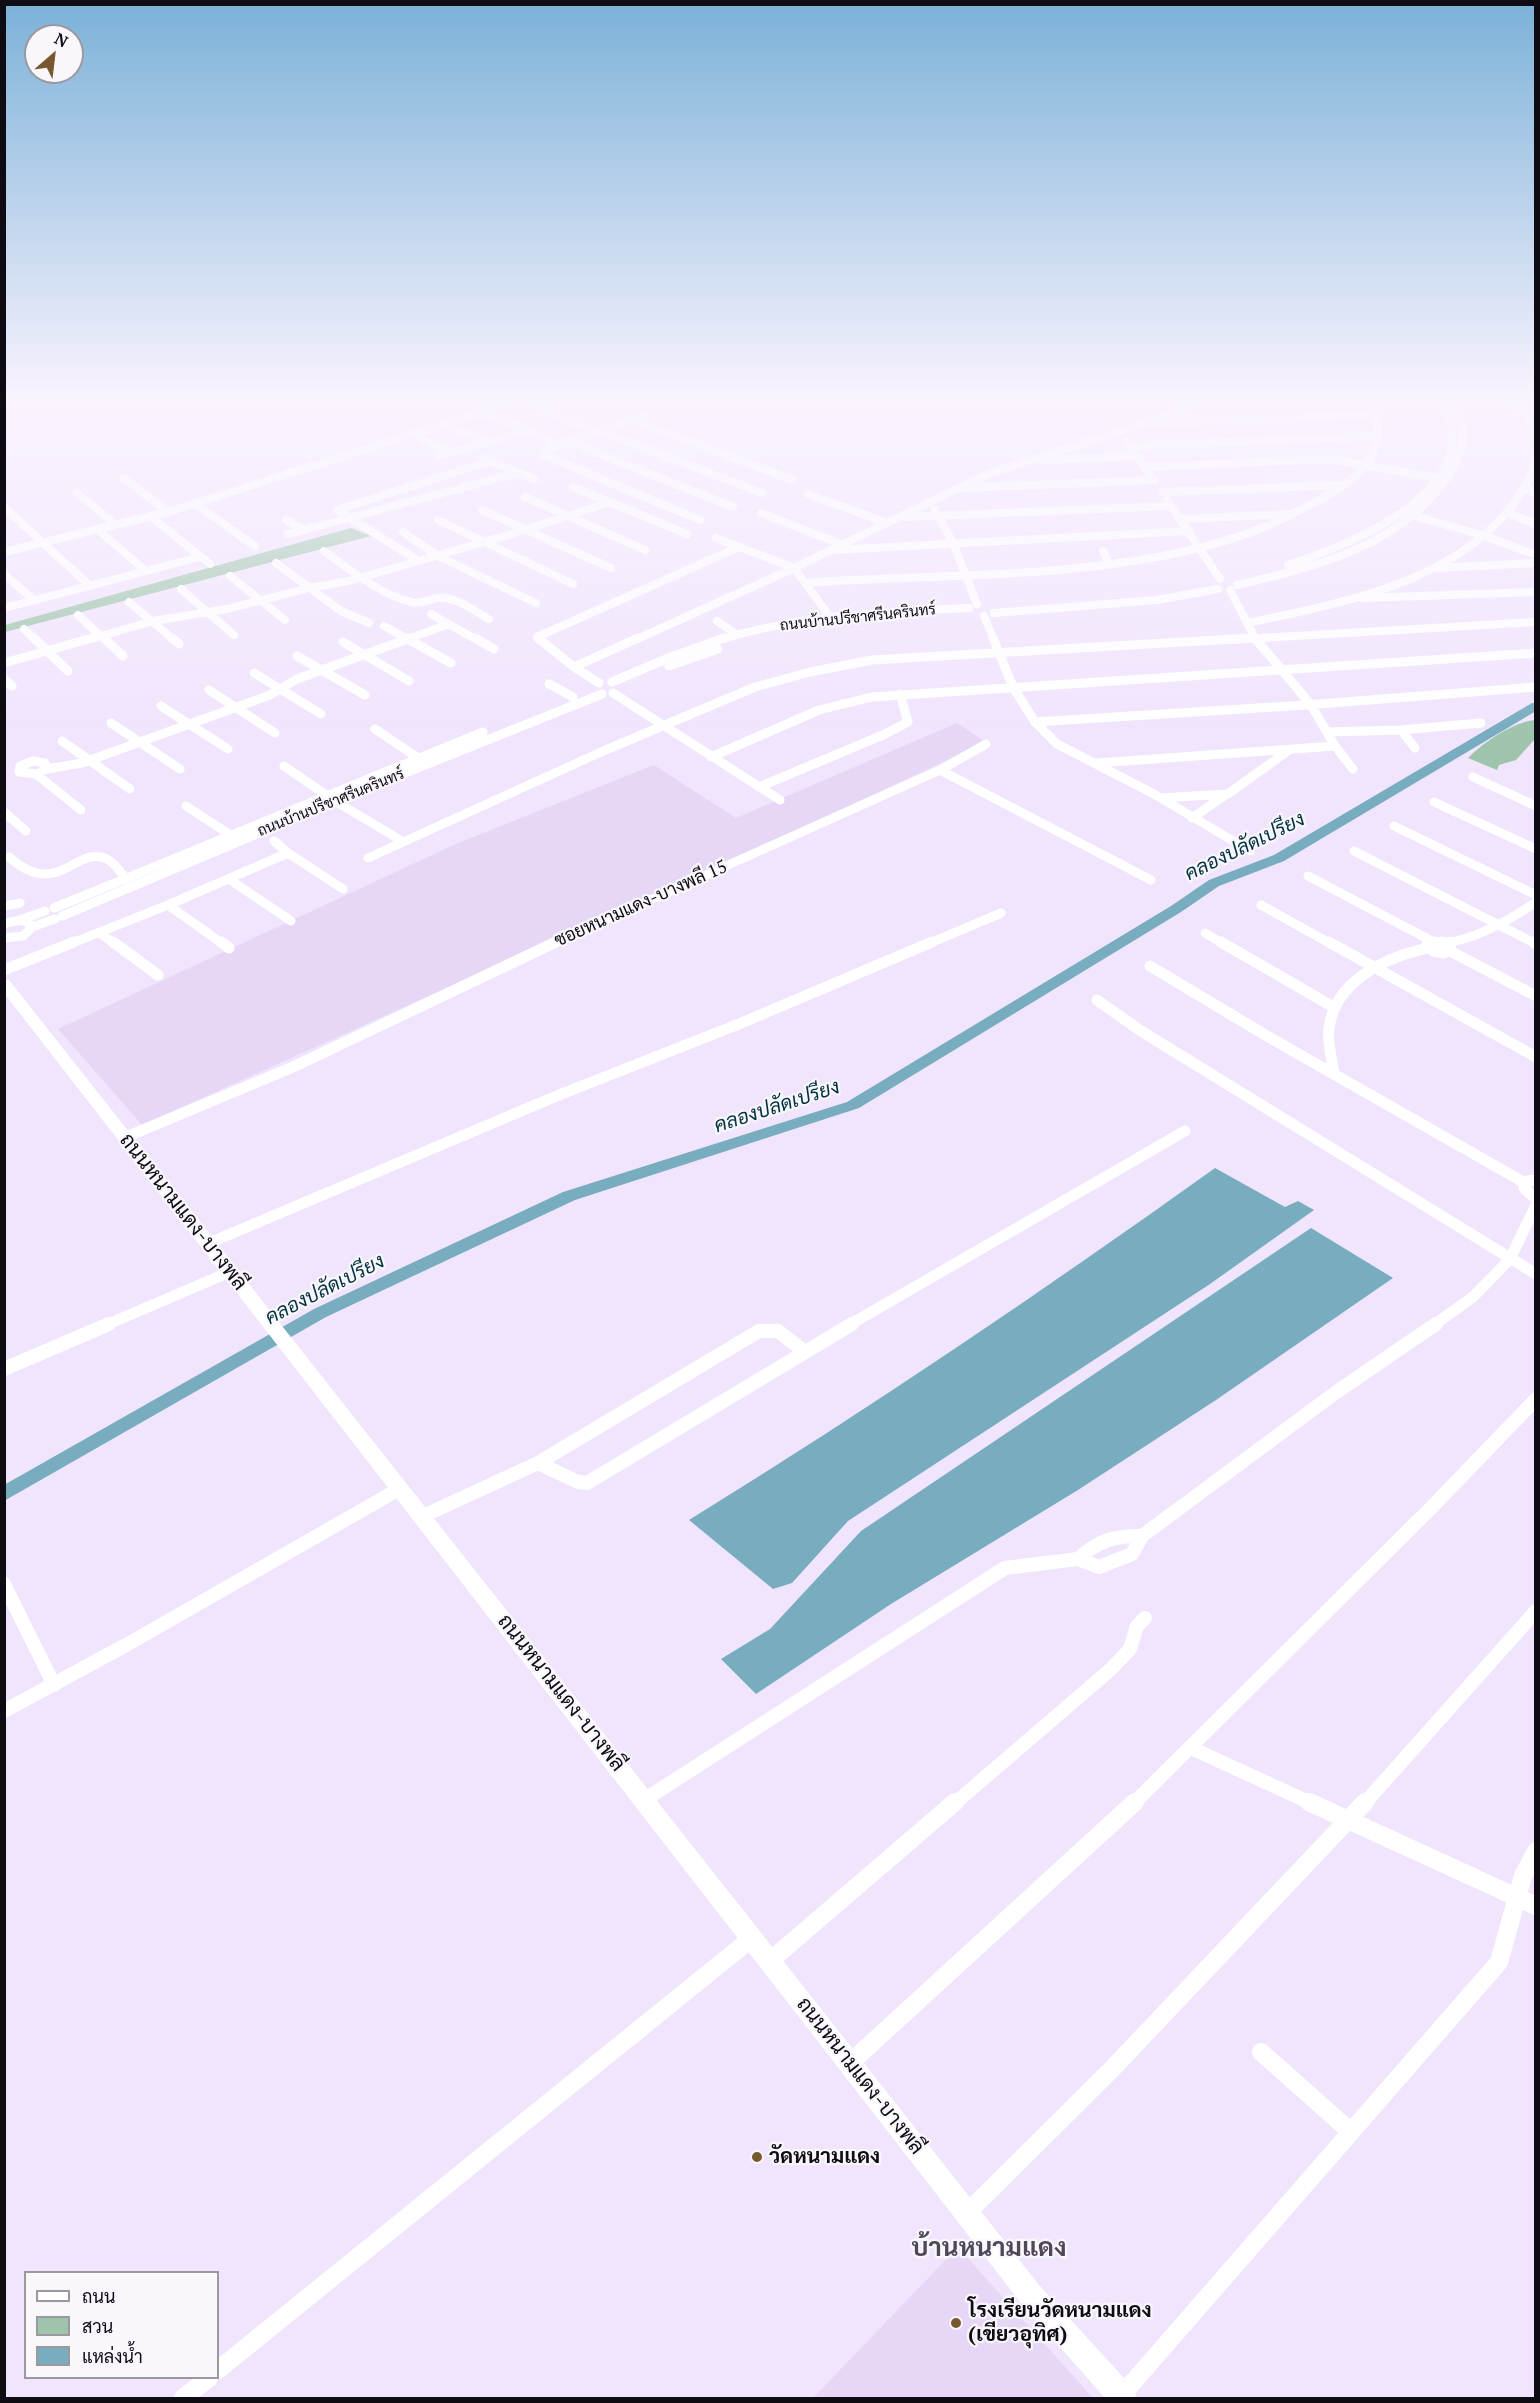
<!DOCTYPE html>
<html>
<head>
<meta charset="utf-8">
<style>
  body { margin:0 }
  #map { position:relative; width:1540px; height:2403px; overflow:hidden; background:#f1e5fd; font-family:"PT Serif",Sarabun,serif }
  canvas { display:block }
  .frame { position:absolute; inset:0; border:6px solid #0f0b13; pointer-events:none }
  .legend { position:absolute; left:24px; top:2271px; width:195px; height:108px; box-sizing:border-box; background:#f9f7fb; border:2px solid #9b999e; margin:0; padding:8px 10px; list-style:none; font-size:18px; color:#0f0b13 }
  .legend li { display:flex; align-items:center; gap:12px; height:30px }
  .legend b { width:30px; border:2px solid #9b999e }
  .north { position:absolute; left:24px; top:24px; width:60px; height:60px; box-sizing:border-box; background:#f9f7fb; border:2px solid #9b999e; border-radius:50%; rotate:28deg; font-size:16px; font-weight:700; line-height:24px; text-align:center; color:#0f0b13 }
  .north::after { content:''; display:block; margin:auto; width:21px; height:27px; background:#78582e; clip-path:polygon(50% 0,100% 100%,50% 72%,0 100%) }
</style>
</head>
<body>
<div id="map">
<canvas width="1540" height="2403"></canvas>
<div class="frame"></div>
<ul class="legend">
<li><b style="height:8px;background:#fff"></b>ถนน</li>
<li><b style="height:16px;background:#9ec5ab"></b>สวน</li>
<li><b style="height:16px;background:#78acbf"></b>แหล่งน้ำ</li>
</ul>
<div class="north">N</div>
</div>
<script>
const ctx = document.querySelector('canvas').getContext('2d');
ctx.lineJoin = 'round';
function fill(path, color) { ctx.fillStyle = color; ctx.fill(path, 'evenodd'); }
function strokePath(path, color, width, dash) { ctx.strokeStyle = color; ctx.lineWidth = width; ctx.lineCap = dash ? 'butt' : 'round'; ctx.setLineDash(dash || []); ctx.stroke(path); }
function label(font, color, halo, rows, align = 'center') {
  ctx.font = font + ' "PT Serif",Sarabun,serif'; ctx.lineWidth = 4.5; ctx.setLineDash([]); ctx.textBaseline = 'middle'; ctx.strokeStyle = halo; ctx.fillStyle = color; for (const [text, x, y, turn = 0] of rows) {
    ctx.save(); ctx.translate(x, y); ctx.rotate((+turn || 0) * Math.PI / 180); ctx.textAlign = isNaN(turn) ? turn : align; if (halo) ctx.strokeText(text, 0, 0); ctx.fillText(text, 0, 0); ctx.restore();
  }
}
const built = new Path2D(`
  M 957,723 L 986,742 L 780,838 L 142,1125 L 58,1029 L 458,843 L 654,765 L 736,818 Z
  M 958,2247 L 1093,2398 L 813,2398 Z`);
const green = new Path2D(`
  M 351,528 L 371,536 L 5,632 L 5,625 Z
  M 1535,720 L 1535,739 L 1516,760 L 1499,765 L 1497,770 L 1468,758 C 1484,742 1513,722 1535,720 Z`);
const water = new Path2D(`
  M 1215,1168 L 1285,1207 L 1298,1201 L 1314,1210 L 1210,1284 L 848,1521 L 792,1583 L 773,1589 L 689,1520 C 869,1409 1043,1291 1215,1168 Z
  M 1311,1228 L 1393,1278 L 1216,1400 L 1078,1490 L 891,1604 L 756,1694 L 721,1659 L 770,1629 L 861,1531 Z`);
const canal = new Path2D(`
  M 1532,703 L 1536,703 L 1536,711 L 1284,861 L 1219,886 L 1181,912 L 859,1108 L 575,1200 L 326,1317 L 4,1501 L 4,1485 L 314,1309 L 563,1192 L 847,1102 L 1171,906 L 1209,880 L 1274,855 Z`);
const minorFar4 = new Path2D(`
  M 234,396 L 249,399 L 259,396
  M 304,396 L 308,399
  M 1459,398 L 1491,402 L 1536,414
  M 532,404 L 592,431
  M 1527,411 L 1536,435
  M 482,414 L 517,425 L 558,445
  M 644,415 L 558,445 L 547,450 L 544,455 L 700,520
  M 630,419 L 793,480
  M 1154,423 L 1378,415
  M 453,428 L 487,442
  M 597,430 L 762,493
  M 421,438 L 450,452
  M 568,441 L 733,507
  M 1126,441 L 1149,473
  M 1130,446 L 1377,436
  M 440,455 L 529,431
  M 483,458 L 534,479
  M 1043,460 L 1138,456
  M 1145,467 L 1330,459 L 1437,478
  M 124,478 L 168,512
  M 573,487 L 687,534
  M 963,488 L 1154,480
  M 1524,488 L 1536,493
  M 1162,492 L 1342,485
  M 77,493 L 115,524
  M 808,494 L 887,523
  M 525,497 L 645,550
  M 1167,500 L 1220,579
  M 195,504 L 255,546
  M 4,507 L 90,586
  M 482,510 L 611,568
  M 935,510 L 953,543 L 977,604
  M 761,513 L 841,544
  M 1508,513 L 1536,524
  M 1408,514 L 1482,535 L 1536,555
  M 150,516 L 210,564
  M 905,517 L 1171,506
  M 1180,519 L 1292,514
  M 286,520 L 304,530
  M 438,520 L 573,584
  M 97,529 L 146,571
  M 403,532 L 438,556 L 536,603
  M 288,534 L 518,473
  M 716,538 L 794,568 L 830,617
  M 833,550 L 1189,531
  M 324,551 C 351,570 379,594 411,602 C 421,605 429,599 438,598 C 456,596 474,611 489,619
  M 1103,551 L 1108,562
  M 4,552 L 168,512 L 532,396
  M 419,561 L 337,510 L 490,461
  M 276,563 L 341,611 L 369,623
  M 1288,565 C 1339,548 1444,508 1452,446 C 1454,430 1448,415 1443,401
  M 1436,568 L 1536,563
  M 4,574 L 34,600
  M 230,576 L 285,620
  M 805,583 C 952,572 1126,582 1265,527 C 1279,521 1292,514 1306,507 C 1332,494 1366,476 1376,445 C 1381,429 1377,412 1372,396
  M 1237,585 C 1310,568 1392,549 1441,486 C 1453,472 1463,451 1462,431 C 1461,421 1455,411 1451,401
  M 181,589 L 234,635
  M 1230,590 L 1256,640
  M 1363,598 L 1536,592
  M 129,602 L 174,640
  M 4,608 L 200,557
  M 994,613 L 1157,600 L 1218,589
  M 431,614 L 477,640
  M 78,615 L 105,640
  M 984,616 L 994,640
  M 717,621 L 737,635
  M 1247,623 C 1336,604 1446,585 1508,511 C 1520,495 1532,479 1536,459
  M 384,626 L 409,640
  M 24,629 L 35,640
  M 87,640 L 153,621 L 227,609 L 309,588 L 349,581 L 512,534 L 611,502
  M 405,640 L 449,624
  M 539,640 L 537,637 L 739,547
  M 635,640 L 794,568 L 988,474 L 1223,398 L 1247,396
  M 719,640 C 800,615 885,612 969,608
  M 1226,640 L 1536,622`);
const minorFar3 = new Path2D(`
  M 34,638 L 68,671
  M 104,638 L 123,656
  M 172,638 L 179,644
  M 406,638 L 451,663
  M 475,638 L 494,649
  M 538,638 L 574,667
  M 993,638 L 1013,687 L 1035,722
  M 1255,638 L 1311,705 L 1335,746
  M 343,642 L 409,681
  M 297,656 L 365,695
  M 4,663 L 92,638
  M 669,666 L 718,649
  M 254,673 L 321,714
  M 4,679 L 12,686
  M 612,682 L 671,657 L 724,638
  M 599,683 L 574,667 L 638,638
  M 549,684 L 573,697
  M 209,690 L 275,733
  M 613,693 L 780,800
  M 161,706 L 228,749
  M 111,723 L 180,769
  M 375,729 L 421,760
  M 1401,730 L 1415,748
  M 1327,732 L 1401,730 L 1481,723
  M 62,741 L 130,789
  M 711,757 L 819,710 L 872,697 L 1536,653
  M 33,761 L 45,763 L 47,769 L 36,774 L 19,772 L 20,766 Z
  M 1097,763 L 1335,746 L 1353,769
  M 284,766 L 335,801 L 402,841
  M 47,769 L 82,763 L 270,695 L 297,679 L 410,638
  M 942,769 L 986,744
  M 36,774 L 81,810
  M 1473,777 L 1536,806
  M 759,787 L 883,735 L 908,722 L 900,694
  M 1160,798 L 1228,794 L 1289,750
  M 1434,802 L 1536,849
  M 186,806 L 235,838
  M 4,812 L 26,831
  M 1192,818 L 1227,794
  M 1394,826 L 1536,895
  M 274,841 L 288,853 L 343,889
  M 1250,851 L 1154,794 L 1057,744 L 1035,722 L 1306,705 L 1536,687
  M 1354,851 L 1536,944
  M 9,857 C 59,901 75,844 107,859 C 116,863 123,876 129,883
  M 368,858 L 601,752 L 755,687 L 810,672 L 872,660 L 1252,638
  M 1308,876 L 1432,941
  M 229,879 L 291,921
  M 168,905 L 223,944
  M 1261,905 L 1331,944
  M 4,906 L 20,903
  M 54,908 L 483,732
  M 62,916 L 335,801 L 602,694
  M 20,920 L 45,911
  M 4,924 C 14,921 25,917 32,927 L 23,936 L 4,938
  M 32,927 L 55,919
  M 100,933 L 115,944
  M 1205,933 L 1224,944
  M 1446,943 C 1478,938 1510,920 1536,902
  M 70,944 L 168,905 L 288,853
  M 552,944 L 940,770 L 1151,880
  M 928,944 L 1001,913
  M 1428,944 L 1434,941 L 1446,943`);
const minorFar2 = new Path2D(`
  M 113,942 L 158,975
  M 221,942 L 229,948
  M 1221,942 L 1335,1008
  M 1329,942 L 1536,1057
  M 1430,942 L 1427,945 L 1433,951 L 1444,953 L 1451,949 L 1446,943
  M 1442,942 L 1446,943
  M 1533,942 L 1536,944
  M 1446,943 L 1450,942
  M 1450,951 L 1536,996
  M 1150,966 L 1267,1036 L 1525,1183
  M 4,970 L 74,942
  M 1097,1000 L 1141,1031 L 1536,1274
  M 1334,1074 C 1332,1059 1327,1043 1329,1028 C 1335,980 1387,957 1428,948
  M 126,1137 L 293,1067 L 556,942
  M 1536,1180 L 1528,1181 L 1524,1188 L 1536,1199
  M 209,1243 L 559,1095 L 739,1024 L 932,942
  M 106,1325 L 232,1271
  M 849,1325 L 1185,1131
  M 1434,1325 L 1474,1296 L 1510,1259 L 1536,1205`);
const minorFar1 = new Path2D(`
  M 4,1369 L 109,1324
  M 538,1463 L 759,1331 L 778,1331 L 804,1351
  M 423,1516 L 538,1463 L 578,1482 L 587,1483 L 852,1324
  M 1078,1559 C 1097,1541 1116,1535 1142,1536
  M 4,1584 L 54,1685
  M 4,1711 L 126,1645 L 401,1488
  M 1191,1748 L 1313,1804
  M 644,1800 L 1005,1568 L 1078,1559 L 1099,1567 L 1132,1554 L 1142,1536 L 1335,1393 L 1436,1324
  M 954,1804 L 1110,1670 L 1130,1649 L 1137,1626 L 1145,1618
  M 1133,1804 L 1431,1508 L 1536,1399
  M 1364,1804 L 1536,1611`);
const minor = new Path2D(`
  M 1309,1802 L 1536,1906
  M 770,1961 L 955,1802
  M 1261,2052 L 1351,2132
  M 850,2063 L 1135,1802
  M 967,2213 L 1112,2069 L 1365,1802
  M 218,2370 L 752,1938
  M 1121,2396 L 1499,1962 L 1523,1876 L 1536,1851
  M 183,2398 L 209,2378`);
const secondary = new Path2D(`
  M 4,979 L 9,980 L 1039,2285 L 1133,2388 L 1137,2398 L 1105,2398 L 1021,2303 L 4,993 Z`);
const markers = [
  [757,2157,6,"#78582e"],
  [956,2323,6,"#78582e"]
];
const farStreetnames = [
  ["ถนนบ้านปรีชาศรีนครินทร์",858,618,-6],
  ["ถนนบ้านปรีชาศรีนครินทร์",331,803,-22]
];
const streetNames = [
  ["ซอยหนามแดง-บางพลี 15",641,904,-24]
];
const waterNames = [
  ["คลองปลัดเปรียง",1245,847,-26],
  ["คลองปลัดเปรียง",777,1107,-18],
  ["คลองปลัดเปรียง",325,1290,-27]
];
const nearStreetnames = [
  ["ถนนหนามแดง-บางพลี",183,1212,52],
  ["ถนนหนามแดง-บางพลี",561,1693,52],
  ["ถนนหนามแดง-บางพลี",860,2076,52]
];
const nearPoinames = [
  ["วัดหนามแดง",769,2157],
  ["โรงเรียนวัดหนามแดง",968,2311],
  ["(เขียวอุทิศ)",968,2335]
];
const nearQuarternames = [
  ["บ้านหนามแดง",989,2249]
];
fill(built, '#e6d7f6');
fill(green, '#9ec5ab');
fill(water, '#78acbf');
fill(canal, '#78acbf');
strokePath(minorFar4, '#fff', 8);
strokePath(minorFar3, '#fff', 9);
strokePath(minorFar2, '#fff', 11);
strokePath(minorFar1, '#fff', 14);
strokePath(minor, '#fff', 18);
fill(secondary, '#fff');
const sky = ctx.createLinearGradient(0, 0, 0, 733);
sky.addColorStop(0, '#7bb1d8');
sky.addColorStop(0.54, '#f9f3fe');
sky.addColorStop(1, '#f9f3fe00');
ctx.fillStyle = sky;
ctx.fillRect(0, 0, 1540, 733);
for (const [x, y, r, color] of markers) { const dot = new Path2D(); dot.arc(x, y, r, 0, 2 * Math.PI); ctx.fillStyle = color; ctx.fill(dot); strokePath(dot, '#f9f7fb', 2); }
label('15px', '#0f0b13', '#f9f7fb', farStreetnames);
label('18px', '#0f0b13', '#f9f7fb', streetNames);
label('italic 20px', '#003240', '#f9f7fb', waterNames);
label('21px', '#0f0b13', '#f9f7fb', nearStreetnames);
label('bold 21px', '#0f0b13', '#f9f7fb', nearPoinames, 'left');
label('bold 26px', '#51475b', '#f9f7fb', nearQuarternames);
</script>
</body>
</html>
